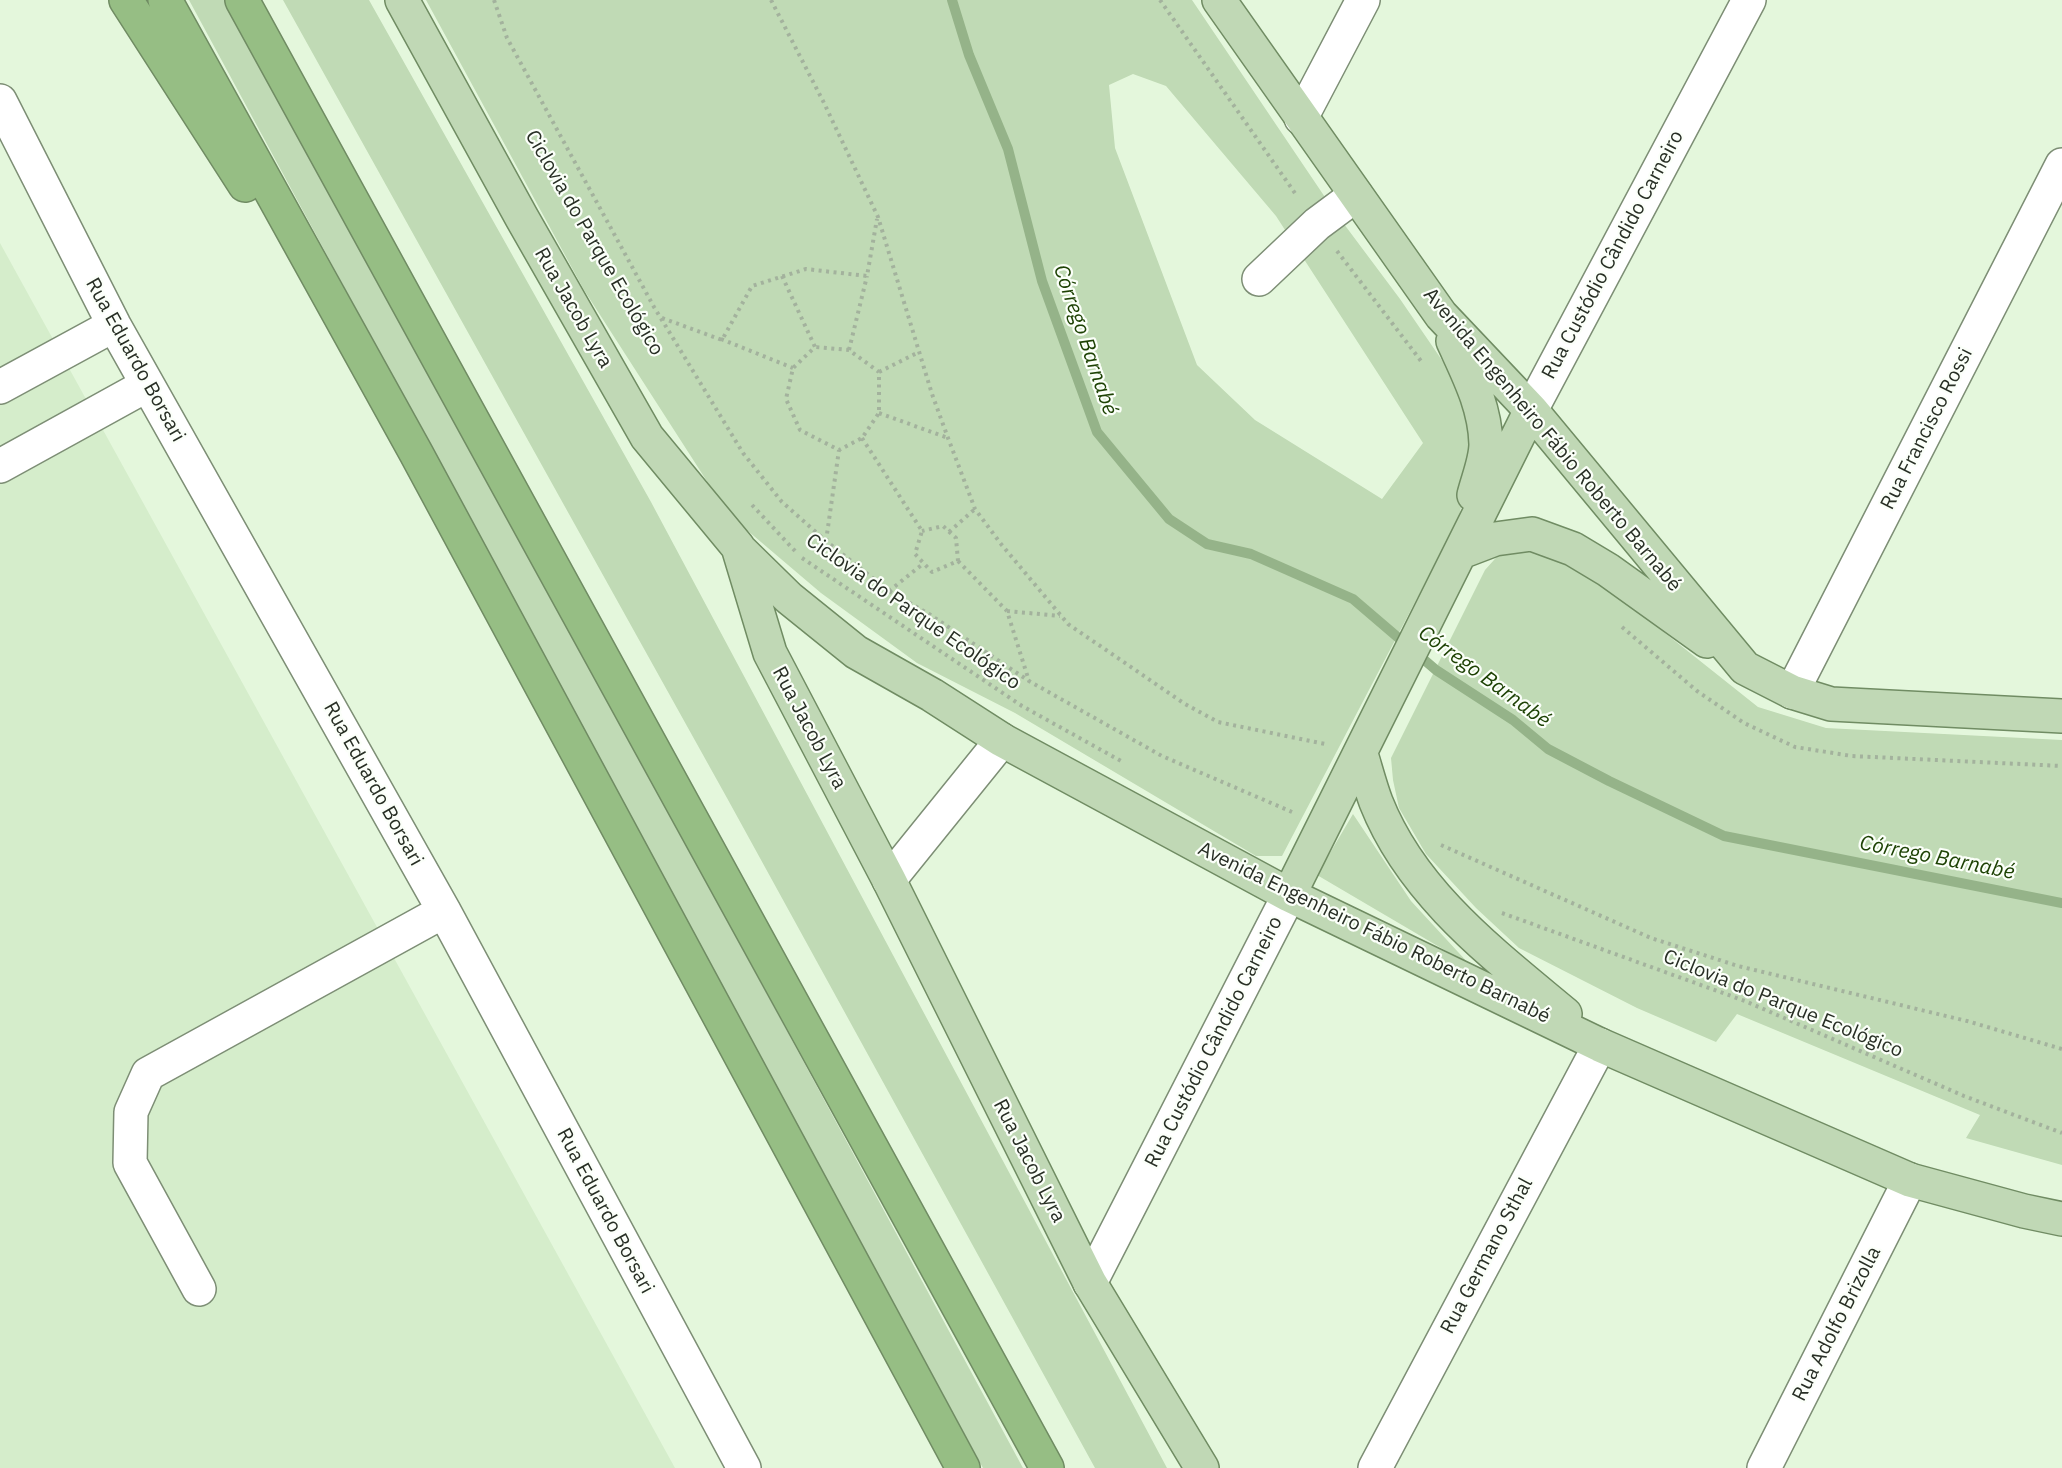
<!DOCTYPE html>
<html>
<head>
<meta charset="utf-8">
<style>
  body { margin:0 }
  canvas { display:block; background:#e4f7dc }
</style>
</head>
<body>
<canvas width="2062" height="1468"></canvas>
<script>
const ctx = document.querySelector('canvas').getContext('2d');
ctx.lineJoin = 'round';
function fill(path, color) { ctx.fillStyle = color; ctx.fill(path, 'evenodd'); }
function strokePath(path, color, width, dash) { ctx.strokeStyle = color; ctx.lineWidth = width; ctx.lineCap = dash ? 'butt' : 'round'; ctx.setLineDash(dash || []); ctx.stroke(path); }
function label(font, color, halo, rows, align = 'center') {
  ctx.font = font + ' "IBM Plex Sans",sans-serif'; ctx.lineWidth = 4.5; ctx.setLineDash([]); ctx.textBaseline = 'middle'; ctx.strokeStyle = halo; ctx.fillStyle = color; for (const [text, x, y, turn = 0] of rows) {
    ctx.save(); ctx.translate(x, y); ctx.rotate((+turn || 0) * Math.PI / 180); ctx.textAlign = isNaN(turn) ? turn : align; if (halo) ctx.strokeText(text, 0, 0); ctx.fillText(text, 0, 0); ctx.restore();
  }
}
const built = new Path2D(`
  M 0,243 L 675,1468 L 0,1468 Z`);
const green = new Path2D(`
  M 189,0 L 230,0 L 1023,1468 L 983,1468 Z
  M 283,0 L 369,0 L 651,502 L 1167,1468 L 1095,1468 L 727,798 Z
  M 426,0 L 1192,0 L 1335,212 L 1400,299 L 1448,369 L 1469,412 L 1470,471 L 1458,520 L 1282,856 L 1256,856 L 1015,713 L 917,663 L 821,593 L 728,514 L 584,290 ZM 1133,74 L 1166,86 L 1276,216 L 1423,443 L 1382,499 L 1255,420 L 1197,365 L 1115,148 L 1109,85 Z
  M 1520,546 L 1577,563 L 1758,707 L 1826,728 L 2062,740 L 2062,1165 L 1966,1138 L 1980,1115 L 1737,1014 L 1716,1042 L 1637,1008 L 1519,948 L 1476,908 L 1426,854 L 1399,808 L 1393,780 L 1391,758 L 1485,570 L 1502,551 Z
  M 1353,814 L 1411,901 L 1470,965 L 1317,875 Z`);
const stream = new Path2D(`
  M 952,0 L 969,55 L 1008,149 L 1042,281 L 1097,432 L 1169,519 L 1207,544 L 1251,554 L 1353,599 L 1436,670 L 1513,720 L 1548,749 L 1609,781 L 1724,836 L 2062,903`);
const path = new Path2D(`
  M 494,0 L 507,38 L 654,307 L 743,453 L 782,502 L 826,541 L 889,591 L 929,614 L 1029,681 L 1162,756 L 1292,812
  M 771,0 L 824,103 L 878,217 L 932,394 L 948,438 L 975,509 L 1001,544 L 1068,624 L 1185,704 L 1218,722 L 1325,744
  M 1160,0 L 1297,196
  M 1337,251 L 1421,361
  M 782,276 L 815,347 L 793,368 L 786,399 L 800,430 L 839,450 L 862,438 L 879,413 L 879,372 L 849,350 L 815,347
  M 662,318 L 722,340 L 752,286 L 806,269 L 867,276 L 877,219
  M 721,339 L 793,368
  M 849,350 L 867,276
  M 879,372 L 919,352
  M 879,413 L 948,438
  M 862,438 L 922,531 L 915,554 L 932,572 L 958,561 L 956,538 L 943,526 L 922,531
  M 752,505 L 796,552
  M 949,532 L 975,509
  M 826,541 L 839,450
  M 802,558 L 1022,706 L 1121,761
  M 958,561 L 1007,611 L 1029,681
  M 889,591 L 924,563
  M 1007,611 L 1060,616
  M 1622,627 L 1697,691 L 1744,723 L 1795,747 L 1852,756 L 2062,766
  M 1441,845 L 1651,938 L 1738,966 L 1967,1021 L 2062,1049
  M 1502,913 L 1745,1001 L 1964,1096 L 2062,1133`);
const minor = new Path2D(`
  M 0,101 L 114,325 L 444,911 L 744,1468
  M 1301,118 L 1363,0
  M 1259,279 L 1317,224 L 1356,195
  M 0,387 L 114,325
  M 1531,410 L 1749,0
  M 0,466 L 147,385
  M 1792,692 L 2062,165
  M 889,880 L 1002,740
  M 1090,1283 L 1289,895
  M 199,1289 L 130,1163 L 131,1112 L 148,1074 L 444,911
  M 1375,1468 L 1600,1045
  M 1764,1468 L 1910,1180`);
const major = new Path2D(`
  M 402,0 L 522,218 L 647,437 L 738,547 L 770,653 L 889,880 L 1090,1283 L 1202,1468
  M 1219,0 L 1441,315 L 1531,410 L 1745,668 L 1792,692 L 1831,704 L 2062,716
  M 1453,341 C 1468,374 1485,406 1486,444 C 1486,460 1478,479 1474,495
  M 741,551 L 789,598 L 856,652 L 932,695 L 1002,740 L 1289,895 L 1600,1045 L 1910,1180 L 2024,1211 L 2062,1219
  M 1461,552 L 1495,539 L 1532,534 L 1573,549 L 1608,570 L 1707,641
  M 1361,754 C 1366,770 1370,786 1376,802 C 1412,893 1492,953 1565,1014
  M 1289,895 L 1531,410`);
const highway = new Path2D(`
  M 126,0 L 245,185
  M 165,0 L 416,453 L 963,1468
  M 242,0 L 1047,1468`);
const streetNames = [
  ["Ciclovia do Parque Ecológico",594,243,60],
  ["Rua Custódio Cândido Carneiro",1613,255,-62],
  ["Rua Jacob Lyra",573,308,60],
  ["Rua Eduardo Borsari",135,360,61],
  ["Rua Francisco Rossi",1927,429,-63],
  ["Avenida Engenheiro Fábio Roberto Barnabé",1552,440,50],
  ["Ciclovia do Parque Ecológico",913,612,35],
  ["Rua Jacob Lyra",809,728,62],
  ["Rua Eduardo Borsari",373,784,61],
  ["Avenida Engenheiro Fábio Roberto Barnabé",1374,933,26],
  ["Ciclovia do Parque Ecológico",1783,1004,22],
  ["Rua Custódio Cândido Carneiro",1214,1042,-63],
  ["Rua Jacob Lyra",1029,1161,63],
  ["Rua Eduardo Borsari",605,1211,62],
  ["Rua Germano Sthal",1487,1256,-62],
  ["Rua Adolfo Brizolla",1837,1324,-63]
];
const waterNames = [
  ["Córrego Barnabé",1085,340,71],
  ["Córrego Barnabé",1484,677,36],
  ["Córrego Barnabé",1937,858,11]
];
fill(built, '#d5edcb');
fill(green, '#c0dab5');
strokePath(stream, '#95b389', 10);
strokePath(minor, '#7d8e75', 36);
strokePath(major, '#708c63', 36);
strokePath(highway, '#708c63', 36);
strokePath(path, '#a3b29d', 4, [3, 4.5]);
strokePath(minor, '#fff', 33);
strokePath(major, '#c0d8b5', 33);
strokePath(highway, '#96be84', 33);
label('20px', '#282f25', '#fbfff9', streetNames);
label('italic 21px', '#1d4204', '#fbfff9', waterNames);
</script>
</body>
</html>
